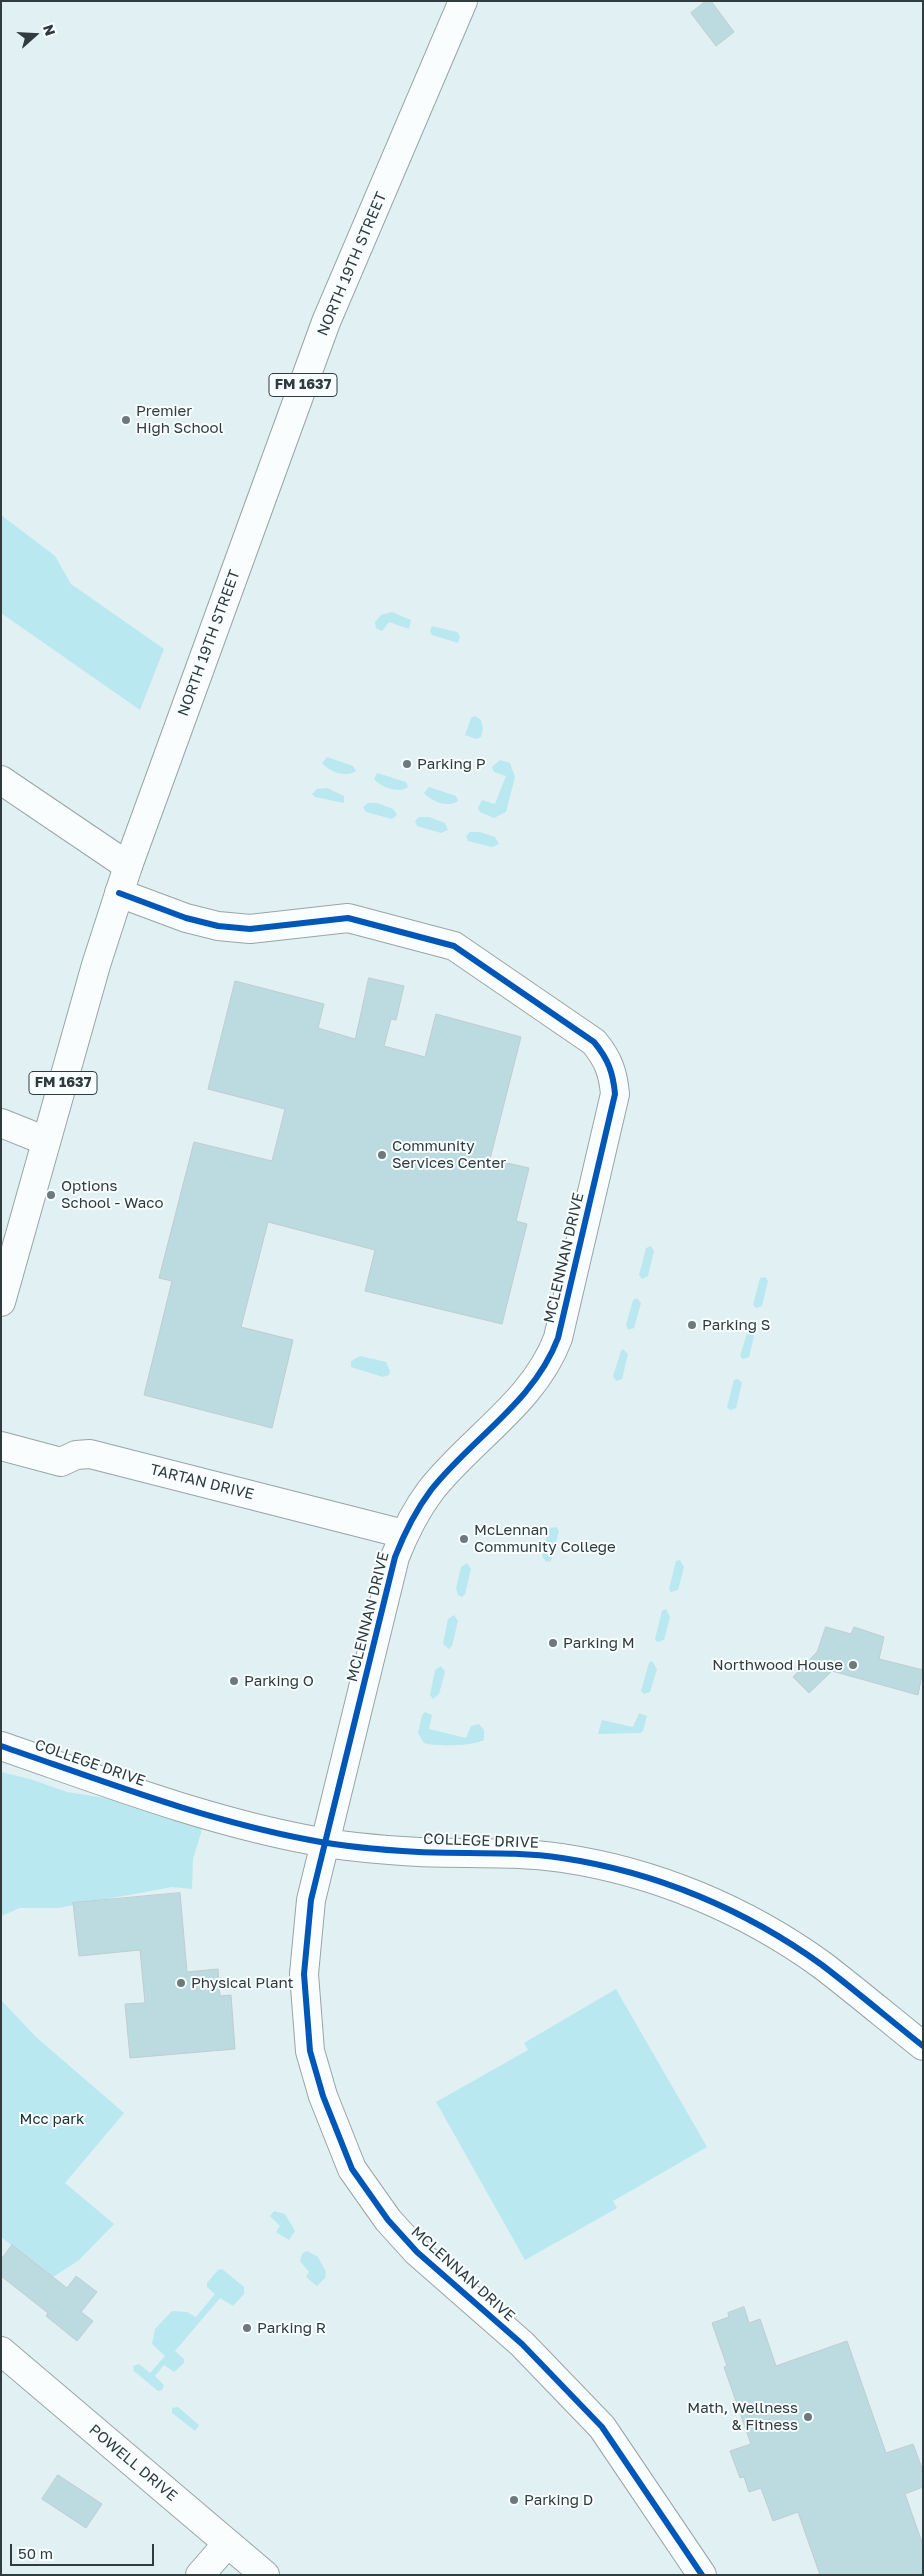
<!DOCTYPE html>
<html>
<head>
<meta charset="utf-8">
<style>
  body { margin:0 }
  #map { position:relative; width:924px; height:2576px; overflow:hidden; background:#e0f0f3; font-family:"Golos Text",sans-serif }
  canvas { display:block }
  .frame { position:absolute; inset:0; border:2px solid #2f3b3d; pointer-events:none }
  .north { position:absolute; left:10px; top:10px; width:50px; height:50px; -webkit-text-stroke:4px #f8feff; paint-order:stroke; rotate:71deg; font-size:14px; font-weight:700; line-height:20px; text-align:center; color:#2f3b3d }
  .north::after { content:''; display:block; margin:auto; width:18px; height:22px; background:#2f3b3d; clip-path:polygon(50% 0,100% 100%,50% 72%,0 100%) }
  .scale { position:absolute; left:10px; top:2544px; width:144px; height:22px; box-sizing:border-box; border:2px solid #2f3b3d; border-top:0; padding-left:6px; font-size:15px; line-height:18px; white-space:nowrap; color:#2f3b3d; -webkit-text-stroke:4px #f8feff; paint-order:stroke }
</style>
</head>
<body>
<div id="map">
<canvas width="924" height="2576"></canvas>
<div class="frame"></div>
<div class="north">N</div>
<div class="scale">50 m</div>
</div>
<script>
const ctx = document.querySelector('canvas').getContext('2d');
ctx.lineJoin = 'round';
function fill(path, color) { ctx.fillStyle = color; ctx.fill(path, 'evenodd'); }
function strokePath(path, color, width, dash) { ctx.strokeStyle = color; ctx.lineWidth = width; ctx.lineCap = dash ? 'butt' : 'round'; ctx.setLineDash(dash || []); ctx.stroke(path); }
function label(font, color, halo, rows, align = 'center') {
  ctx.font = font + ' "Golos Text",sans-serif'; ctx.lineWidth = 4; ctx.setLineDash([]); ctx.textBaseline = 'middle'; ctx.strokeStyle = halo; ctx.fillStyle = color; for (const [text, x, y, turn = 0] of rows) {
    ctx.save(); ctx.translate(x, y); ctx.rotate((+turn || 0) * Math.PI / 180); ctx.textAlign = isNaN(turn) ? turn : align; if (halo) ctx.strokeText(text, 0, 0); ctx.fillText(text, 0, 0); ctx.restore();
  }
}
const green = new Path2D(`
  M 1,515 L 55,556 L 71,584 L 164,649 L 140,710 L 1,613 Z
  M 392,612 L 411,620 L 409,629 L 389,622 L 382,631 L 376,628 L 375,622 L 381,615 Z
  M 432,626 L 457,632 L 460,637 L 458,643 L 432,635 L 430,631 Z
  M 475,716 L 481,720 L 483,729 L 481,737 L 476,739 L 465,735 L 471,718 Z
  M 327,757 L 353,766 L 356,771 C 347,778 329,772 322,763 Z
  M 500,760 L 510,763 L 515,777 L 506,812 L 494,818 L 480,812 L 478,808 L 482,800 L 495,804 L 506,776 L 494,772 L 492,767 Z
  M 377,773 L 406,782 L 408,787 C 400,794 380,787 374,779 Z
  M 429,787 L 456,796 L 458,801 C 449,808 431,802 424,793 Z
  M 327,788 L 344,796 L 344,803 L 315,797 L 312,794 L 317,789 Z
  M 368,803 L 377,803 L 393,809 L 397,815 L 392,819 L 366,812 L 363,807 Z
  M 419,817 L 429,817 L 445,823 L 448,830 L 441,833 L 417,826 L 415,821 Z
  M 470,832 L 480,832 L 495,837 L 499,844 L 492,847 L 468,841 L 466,836 Z
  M 651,1246 L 654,1251 L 648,1276 L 642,1279 L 639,1275 L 646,1248 Z
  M 765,1277 L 768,1281 L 762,1306 L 756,1308 L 753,1305 L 760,1278 Z
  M 637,1298 L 641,1303 L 634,1328 L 628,1330 L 626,1325 L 633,1300 Z
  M 749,1327 L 755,1332 L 749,1357 L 743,1359 L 740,1356 Z
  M 623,1349 L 628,1354 L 622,1379 L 616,1381 L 613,1376 L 621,1351 Z
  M 360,1356 L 386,1362 L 390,1371 L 389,1375 L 383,1377 L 351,1367 L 351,1361 Z
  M 738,1379 L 742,1383 L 736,1408 L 730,1410 L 727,1407 L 734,1380 Z
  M 556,1527 L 559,1531 L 551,1561 L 546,1562 L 542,1556 L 548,1531 L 550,1528 Z
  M 680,1560 L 684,1567 L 678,1590 L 671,1592 L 669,1589 L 676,1561 Z
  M 467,1563 L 471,1569 L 465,1594 L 462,1597 L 458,1595 L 456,1588 L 461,1567 Z
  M 666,1609 L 670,1617 L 664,1640 L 657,1642 L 655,1639 L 662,1611 Z
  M 454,1615 L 458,1621 L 452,1646 L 449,1649 L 443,1644 L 448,1619 Z
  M 652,1661 L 657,1669 L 650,1692 L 644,1694 L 641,1691 L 649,1663 Z
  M 441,1666 L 445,1672 L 439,1694 L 433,1699 L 430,1695 L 435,1670 Z
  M 425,1712 L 432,1715 L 429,1729 L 466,1738 L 471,1726 L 479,1724 L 484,1730 L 484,1740 C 474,1746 435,1747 424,1743 L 418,1733 L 422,1715 Z
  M 639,1713 L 647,1716 L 643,1731 L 640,1733 L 598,1734 L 602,1720 L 633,1727 Z
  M 1,1772 L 33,1780 L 67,1792 L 112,1799 L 204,1823 L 193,1859 L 192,1889 L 172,1887 L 58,1908 L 20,1908 L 1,1916 Z
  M 616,1989 L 707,2147 L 613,2201 L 617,2208 L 525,2260 L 436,2102 L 528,2050 L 524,2043 Z
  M 1,2000 L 36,2037 L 124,2113 L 65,2183 L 114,2224 L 79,2260 L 53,2277 L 1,2237 Z
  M 274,2211 L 285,2214 L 295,2231 L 289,2240 L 276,2232 L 280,2226 L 270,2216 Z
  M 307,2251 L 318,2257 L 326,2272 L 325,2278 L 317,2286 L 306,2277 L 309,2272 L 300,2261 L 302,2254 Z
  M 222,2269 L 244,2287 L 244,2294 L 233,2306 L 220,2298 L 175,2351 L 184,2359 L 184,2363 L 174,2372 L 164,2365 L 155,2376 L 164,2385 L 162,2390 L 158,2391 L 134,2371 L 133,2366 L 139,2364 L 150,2373 L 165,2356 L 152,2344 L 155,2329 L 172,2311 L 187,2312 L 196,2317 L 215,2294 L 207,2287 L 207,2283 L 218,2270 Z
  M 178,2407 L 199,2425 L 195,2431 L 172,2413 L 172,2408 Z`);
const building = new Path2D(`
  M 706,1 L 711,1 L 734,32 L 716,46 L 691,13 Z
  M 369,978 L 404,986 L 396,1020 L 391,1019 L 384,1046 L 425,1057 L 436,1014 L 521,1037 L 490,1159 L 529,1168 L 516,1221 L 527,1224 L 502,1324 L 365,1291 L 375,1250 L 268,1222 L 241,1327 L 293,1340 L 272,1428 L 144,1395 L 172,1281 L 159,1278 L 194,1142 L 272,1161 L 285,1109 L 208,1089 L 235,981 L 324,1004 L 318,1028 L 355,1039 Z
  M 826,1627 L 851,1634 L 854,1627 L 884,1637 L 879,1659 L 923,1670 L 918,1695 L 832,1671 L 809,1693 L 793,1677 L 817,1652 Z
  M 180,1893 L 187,1972 L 218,1969 L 220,1996 L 231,1995 L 235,2049 L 130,2058 L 125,2004 L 145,2003 L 140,1950 L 79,1956 L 73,1903 Z
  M 12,2245 L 67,2288 L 76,2276 L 97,2292 L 81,2312 L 93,2321 L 77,2341 L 46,2316 L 48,2313 L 1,2276 L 1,2260 Z
  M 744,2307 L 749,2323 L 760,2319 L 776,2366 L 847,2341 L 886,2453 L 913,2444 L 923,2471 L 923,2487 L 905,2494 L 923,2545 L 923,2575 L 820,2575 L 798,2512 L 773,2521 L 761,2488 L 749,2492 L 744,2477 L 740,2478 L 730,2451 L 751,2444 L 724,2367 L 727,2366 L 712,2323 L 729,2317 L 728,2313 Z
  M 58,2475 L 102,2504 L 86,2528 L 42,2499 Z`);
const minor = new Path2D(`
  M 1,780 L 128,866
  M 119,893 L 186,918 L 218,926 L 250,929 L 348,918 L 454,946 L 594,1042 C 608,1059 613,1072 615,1094 L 558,1338 C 534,1402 472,1438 431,1490 C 416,1510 404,1534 395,1557 L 311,1900 L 304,1974 L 310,2051 L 323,2096 L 352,2169 L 388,2220 L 417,2252 L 522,2344 L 602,2427 L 702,2575
  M 1,1123 L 46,1141
  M 1,1446 L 61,1462 L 76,1455 L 90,1454 L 404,1534
  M 1,1746 C 103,1781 204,1820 310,1840 C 345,1847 383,1850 419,1852 C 467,1854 515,1851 562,1858 C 656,1872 746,1910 822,1965 C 856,1991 889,2019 923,2046
  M 1,2351 L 265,2575
  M 200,2575 L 227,2544`);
const major = new Path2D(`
  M 1,1302 L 96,965 L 128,866 L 326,322 L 463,1`);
const cycleway = new Path2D(`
  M 119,893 L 186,918 L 218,926 L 250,929 L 348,918 L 454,946 L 594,1042 C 608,1059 613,1072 615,1094 L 558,1338 C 534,1402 472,1438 431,1490 C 416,1510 404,1534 395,1557 L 311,1900 L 304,1974 L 310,2051 L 323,2096 L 352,2169 L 388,2220 L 417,2252 L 522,2344 L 602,2427 L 702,2575
  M 1,1746 C 103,1781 204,1820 310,1840 C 345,1847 383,1850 419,1852 C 467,1854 515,1851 562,1858 C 656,1872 746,1910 822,1965 C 856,1991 889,2019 923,2046`);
const markers = [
  [126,420,5,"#6d7a7d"],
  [407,764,5,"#6d7a7d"],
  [382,1155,5,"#6d7a7d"],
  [51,1195,5,"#6d7a7d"],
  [692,1325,5,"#6d7a7d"],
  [464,1539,5,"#6d7a7d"],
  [553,1643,5,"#6d7a7d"],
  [853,1665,5,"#6d7a7d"],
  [234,1681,5,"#6d7a7d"],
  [181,1983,5,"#6d7a7d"],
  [247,2328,5,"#6d7a7d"],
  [808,2417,5,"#6d7a7d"],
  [514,2500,5,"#6d7a7d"]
];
const shields = [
  [303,385,68],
  [63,1083,68]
];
const shieldNames = [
  ["FM 1637",303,385],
  ["FM 1637",63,1083]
];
const streetNames = [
  ["NORTH 19TH STREET",352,264,-67],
  ["NORTH 19TH STREET",209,643,-70],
  ["MCLENNAN DRIVE",564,1258,-77],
  ["TARTAN DRIVE",202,1482,14],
  ["MCLENNAN DRIVE",368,1617,-76],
  ["COLLEGE DRIVE",90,1763,19],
  ["COLLEGE DRIVE",481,1841,2],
  ["MCLENNAN DRIVE",463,2274,42],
  ["POWELL DRIVE",133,2463,40]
];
const poiNames = [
  ["Premier",136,411],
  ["High School",136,428],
  ["Parking P",417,764],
  ["Community",392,1146],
  ["Services Center",392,1163],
  ["Options",61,1186],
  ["School - Waco",61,1203],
  ["Parking S",702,1325],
  ["McLennan",474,1530],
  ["Community College",474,1547],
  ["Parking M",563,1643],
  ["Northwood House",843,1665,"right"],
  ["Parking O",244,1681],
  ["Physical Plant",191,1983],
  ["Parking R",257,2328],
  ["Math, Wellness",798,2408,"right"],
  ["& Fitness",798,2425,"right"],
  ["Parking D",524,2500]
];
const parkNames = [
  ["Mcc park",52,2119]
];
fill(green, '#bae8f0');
fill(building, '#bbdbe0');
strokePath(building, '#c0cccf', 1);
strokePath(minor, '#98a5a7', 30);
strokePath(major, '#98a5a7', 30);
strokePath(minor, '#fafdfd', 28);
strokePath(major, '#fafdfd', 28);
strokePath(cycleway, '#0057b8', 6);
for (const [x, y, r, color] of markers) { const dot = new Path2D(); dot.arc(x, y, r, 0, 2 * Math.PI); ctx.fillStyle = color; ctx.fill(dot); strokePath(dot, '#f8feff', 2); }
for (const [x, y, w] of shields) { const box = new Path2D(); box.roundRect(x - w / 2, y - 11.5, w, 23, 4); ctx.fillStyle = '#f8feff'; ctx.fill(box); strokePath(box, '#2f3b3d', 1); }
label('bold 14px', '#2f3b3d', null, shieldNames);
label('15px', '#2f3b3d', '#f8feff', streetNames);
label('15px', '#2f3b3d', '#f8feff', poiNames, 'left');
label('15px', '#182e31', '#f8feff', parkNames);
</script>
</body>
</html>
